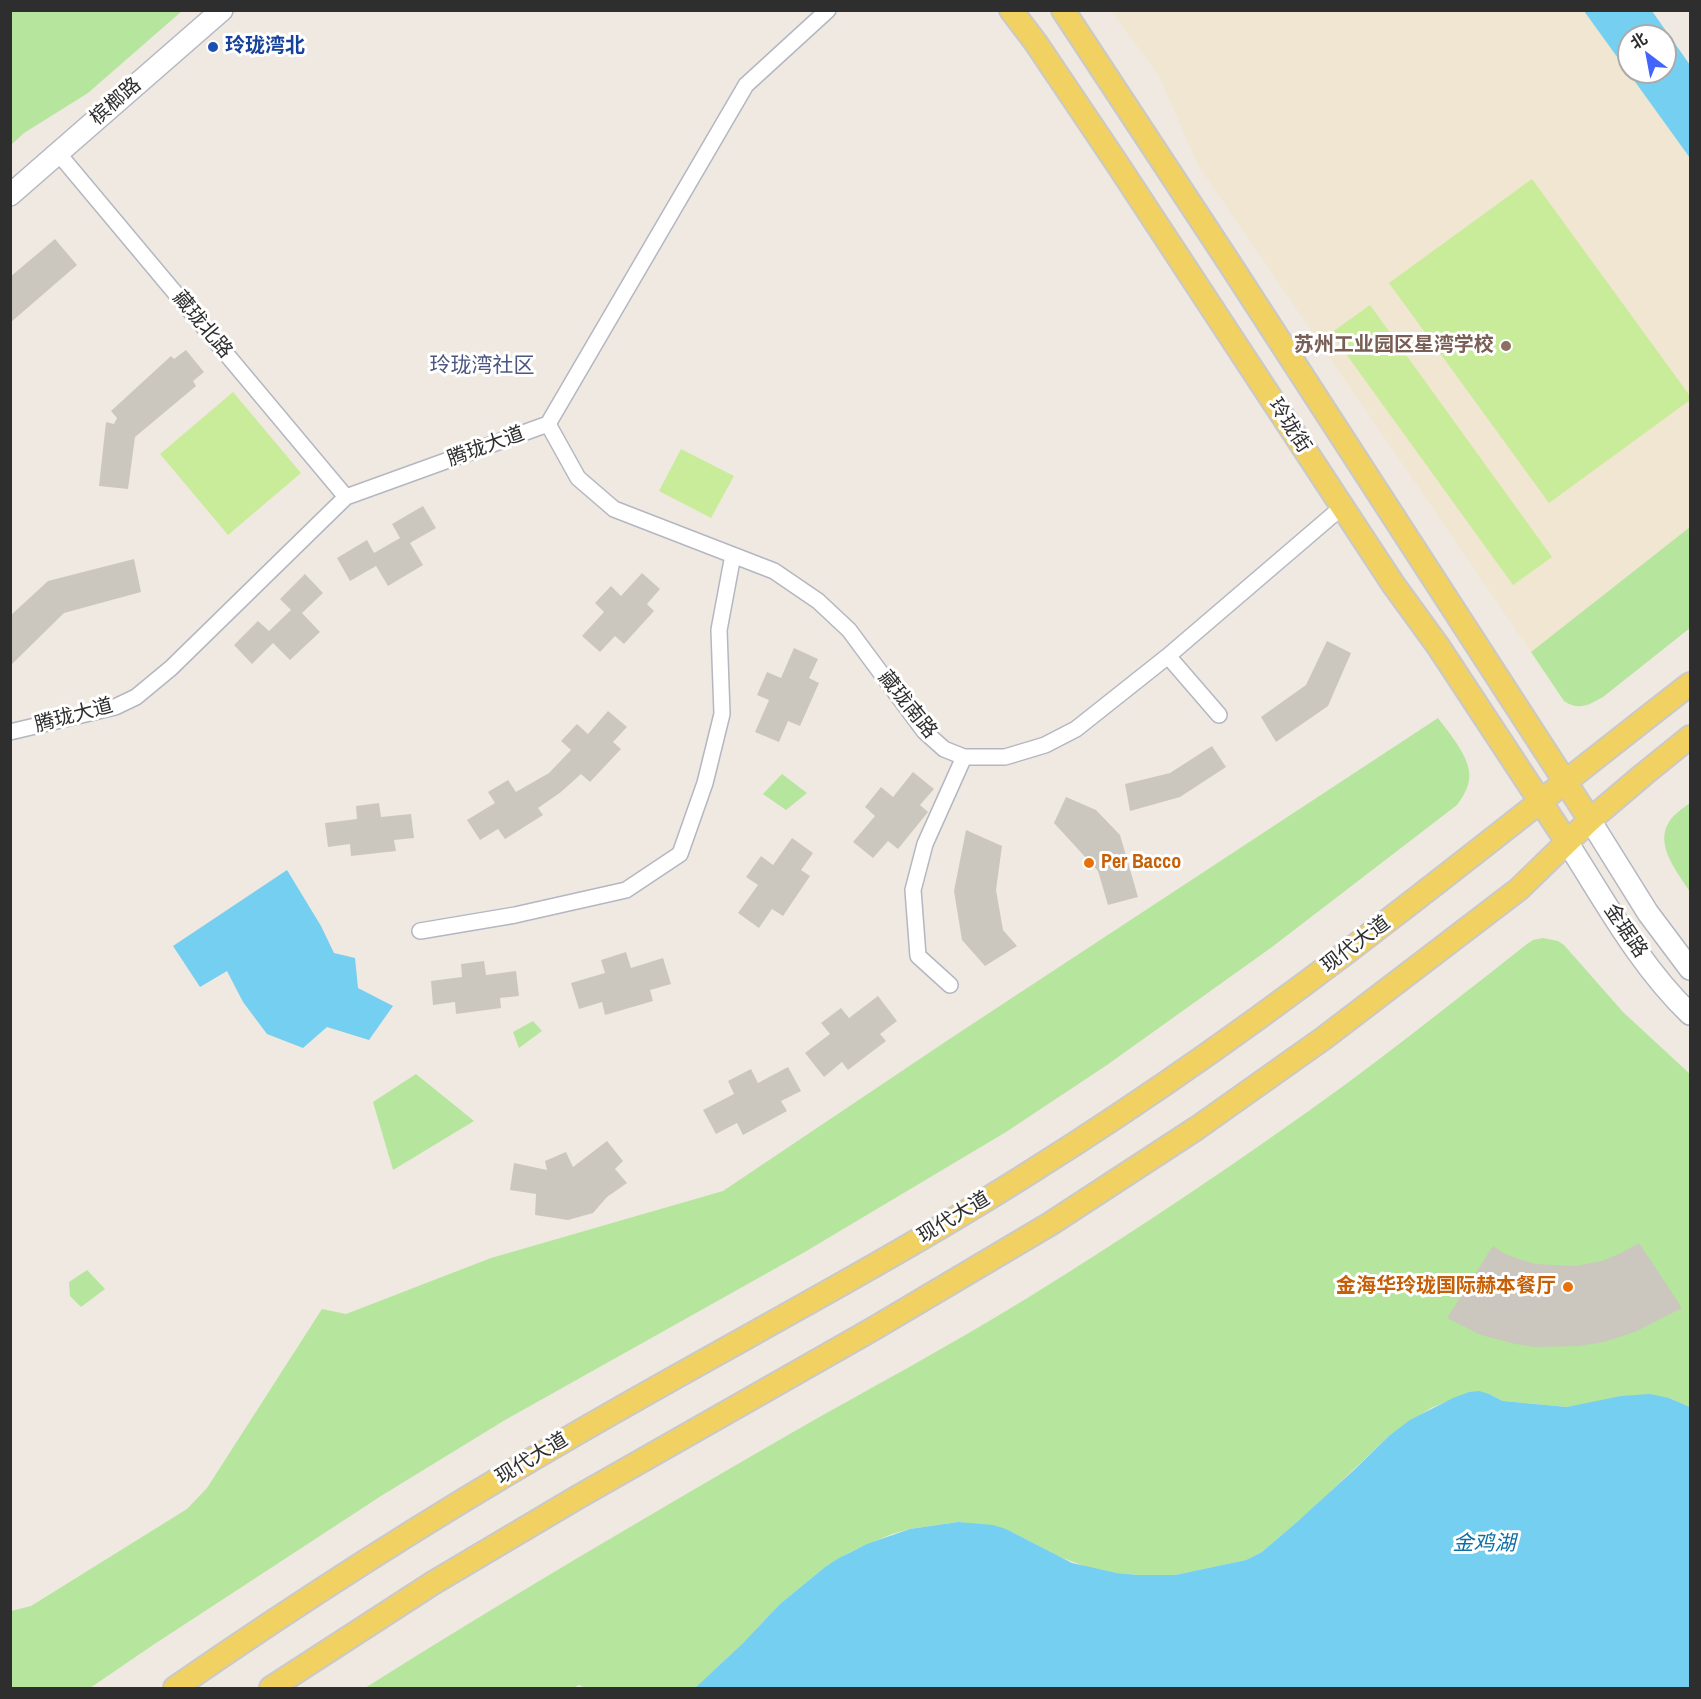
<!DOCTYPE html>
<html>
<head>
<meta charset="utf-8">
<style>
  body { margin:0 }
  #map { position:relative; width:1701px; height:1699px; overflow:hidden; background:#efe9e1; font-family:"Archivo Narrow","Noto Sans SC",sans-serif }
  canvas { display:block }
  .frame { position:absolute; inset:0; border:12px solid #2e2e2e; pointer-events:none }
  .north { position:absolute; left:1617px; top:24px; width:60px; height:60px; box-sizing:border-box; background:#fff; border:2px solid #ababab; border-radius:50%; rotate:328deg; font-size:16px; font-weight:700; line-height:24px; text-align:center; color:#2e2e2e }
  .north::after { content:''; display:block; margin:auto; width:21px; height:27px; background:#4264fb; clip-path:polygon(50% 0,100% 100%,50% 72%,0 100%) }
</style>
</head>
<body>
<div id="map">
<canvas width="1701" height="1699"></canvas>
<div class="frame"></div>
<div class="north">北</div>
</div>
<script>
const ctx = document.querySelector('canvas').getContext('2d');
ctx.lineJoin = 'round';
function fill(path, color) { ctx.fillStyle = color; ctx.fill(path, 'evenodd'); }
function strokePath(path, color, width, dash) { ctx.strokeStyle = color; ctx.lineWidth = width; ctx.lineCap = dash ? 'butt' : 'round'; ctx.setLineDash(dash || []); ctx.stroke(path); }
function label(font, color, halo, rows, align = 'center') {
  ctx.font = font + ' "Archivo Narrow","Noto Sans SC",sans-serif'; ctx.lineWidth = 6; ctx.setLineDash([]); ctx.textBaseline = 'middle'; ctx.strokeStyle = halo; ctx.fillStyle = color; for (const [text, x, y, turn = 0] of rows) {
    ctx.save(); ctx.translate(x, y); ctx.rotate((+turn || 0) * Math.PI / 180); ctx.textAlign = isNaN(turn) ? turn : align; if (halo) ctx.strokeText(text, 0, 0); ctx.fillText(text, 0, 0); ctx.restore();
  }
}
const education = new Path2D(`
  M 1111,11 L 1584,11 L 1690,158 L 1690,527 L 1531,652 L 1198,165 L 1158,74 Z`);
const green = new Path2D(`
  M 11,10 L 182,10 L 182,11 L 88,93 L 24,133 L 11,145 Z
  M 1690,527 L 1690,628 L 1603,697 C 1589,705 1579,711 1564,701 L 1531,652 Z
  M 1438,718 C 1449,733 1473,760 1469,780 C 1468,789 1462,798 1457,805 L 1272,947 L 1107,1065 L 1006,1132 L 803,1253 L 505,1420 L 381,1496 L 153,1645 L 90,1688 L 11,1688 L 11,1611 L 31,1606 L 187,1509 L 207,1488 L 322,1309 L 346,1314 L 491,1258 L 723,1191 L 951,1038 Z
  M 782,774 L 807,793 L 786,810 L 763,794 Z
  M 1690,803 L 1690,892 C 1678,873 1654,845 1669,822 C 1674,814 1683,808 1690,803 Z
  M 1543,938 L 1558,941 L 1564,945 L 1623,1012 L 1690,1074 L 1690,1407 L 1669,1398 L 1567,1407 L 1503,1401 L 1489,1394 L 1469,1392 L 1431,1408 L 1390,1435 L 1313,1508 L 1262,1552 L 1246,1560 L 1175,1575 L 1137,1575 L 1117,1573 L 1087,1567 L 1060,1557 L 1006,1529 L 958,1522 L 910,1529 L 892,1534 L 850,1552 L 825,1567 L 780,1604 L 743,1643 L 695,1688 L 586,1688 L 579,1685 L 573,1688 L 365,1688 C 504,1600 646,1517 788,1435 C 868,1389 950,1346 1029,1297 C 1137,1230 1243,1159 1346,1084 C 1407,1039 1467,991 1527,944 L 1533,940 Z
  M 533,1021 L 542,1031 L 519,1048 L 513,1032 Z
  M 416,1074 L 474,1121 L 393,1170 L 373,1102 Z
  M 87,1270 L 105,1289 L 81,1307 L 70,1296 L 69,1282 Z`);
const pitch = new Path2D(`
  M 1532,179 L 1690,396 L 1690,400 L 1549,503 L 1389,283 Z
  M 1370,305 L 1552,557 L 1513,585 L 1331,333 Z
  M 233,392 L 301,473 L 228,535 L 160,454 Z
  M 681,449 L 734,476 L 711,518 L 659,491 Z`);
const water = new Path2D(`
  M 1584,11 L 1652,11 L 1690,65 L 1690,158 ZM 1629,36 L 1665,36 L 1665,72 L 1629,72 Z
  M 287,870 L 321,926 L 334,953 L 355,958 L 358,988 L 393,1006 L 369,1040 L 327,1027 L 303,1048 L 267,1034 L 243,1002 L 227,971 L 200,987 L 173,946 Z
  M 1479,1391 L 1489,1394 L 1503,1401 L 1567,1407 L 1621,1396 L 1650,1394 L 1669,1398 L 1690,1407 L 1690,1688 L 695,1688 L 743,1643 L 780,1604 L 825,1567 L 839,1558 L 867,1544 L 910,1529 L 958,1522 L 993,1525 L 1006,1529 L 1072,1563 L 1117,1573 L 1137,1575 L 1175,1575 L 1246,1560 L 1262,1552 L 1298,1521 L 1353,1471 L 1390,1435 L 1410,1420 L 1453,1398 L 1469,1392 Z`);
const building = new Path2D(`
  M 55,239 L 77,265 L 10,323 L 10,277 Z
  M 186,350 L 204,372 L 193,381 L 196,386 L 135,437 L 128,489 L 99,486 L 106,422 L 114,424 L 117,418 L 111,411 L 171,356 L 174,359 Z
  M 423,506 L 436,528 L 410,543 L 423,565 L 388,586 L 376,566 L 350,581 L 337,558 L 367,540 L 374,553 L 400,538 L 392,524 Z
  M 134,559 L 141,592 L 64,613 L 10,666 L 10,616 L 48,581 Z
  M 642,573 L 660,589 L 647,604 L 654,611 L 624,644 L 615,636 L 600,652 L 582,636 L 604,612 L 595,603 L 611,586 L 621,596 Z
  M 305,574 L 323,593 L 302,613 L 320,632 L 290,660 L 273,643 L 252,664 L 234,645 L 258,621 L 269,631 L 291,610 L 280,599 Z
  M 1327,641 L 1351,653 L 1328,706 L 1276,742 L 1261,717 L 1306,685 Z
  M 794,648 L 818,659 L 809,678 L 819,683 L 800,726 L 788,721 L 779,742 L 755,732 L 769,700 L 757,695 L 767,672 L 781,678 Z
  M 608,711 L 627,727 L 613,742 L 621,749 L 590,782 L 581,774 L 561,792 L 538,808 L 543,815 L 505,839 L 498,829 L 480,840 L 467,820 L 495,803 L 488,792 L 508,780 L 516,792 L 549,773 L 571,750 L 561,741 L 577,724 L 588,734 Z
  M 1212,746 L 1226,767 L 1180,797 L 1130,811 L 1125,784 L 1170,773 Z
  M 913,772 L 934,789 L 920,805 L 928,812 L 898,849 L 888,841 L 873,858 L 853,842 L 875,816 L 865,807 L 881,787 L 893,797 Z
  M 1066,797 L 1096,810 L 1120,835 L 1138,897 L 1108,905 L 1098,871 L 1054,823 Z
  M 379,803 L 381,817 L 411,814 L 414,838 L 394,840 L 396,851 L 351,856 L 350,844 L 328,847 L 325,823 L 357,819 L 356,806 Z
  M 966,830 L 1002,846 L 996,890 L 1003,930 L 1017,946 L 985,966 L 962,940 L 954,891 Z
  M 792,838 L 813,853 L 801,870 L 810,876 L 783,916 L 772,909 L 759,928 L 738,913 L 758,885 L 746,877 L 761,856 L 773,865 Z
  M 626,952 L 631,968 L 663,958 L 671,984 L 650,990 L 653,1001 L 605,1015 L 602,1002 L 579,1009 L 571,983 L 605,973 L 601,960 Z
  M 484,961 L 486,975 L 516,971 L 519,996 L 500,998 L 501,1008 L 456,1014 L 455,1002 L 433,1005 L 431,981 L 462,977 L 461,964 Z
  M 878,996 L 897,1021 L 880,1034 L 886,1041 L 848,1070 L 842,1062 L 824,1077 L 805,1053 L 830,1034 L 821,1023 L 841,1008 L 849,1018 Z
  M 788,1067 L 801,1091 L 781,1101 L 787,1111 L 743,1135 L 737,1123 L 716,1134 L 703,1110 L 734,1094 L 728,1081 L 751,1069 L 758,1083 Z
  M 607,1141 L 623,1161 L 615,1169 L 627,1183 L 607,1197 L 593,1213 L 568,1220 L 535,1215 L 536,1194 L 510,1190 L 514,1163 L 547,1170 L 545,1161 L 566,1152 L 573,1167 Z
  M 1639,1243 L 1682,1308 L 1635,1332 L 1604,1342 L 1579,1346 L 1535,1347 L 1515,1344 L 1481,1335 L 1447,1318 L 1493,1246 L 1505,1254 L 1519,1259 L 1536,1264 L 1574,1266 L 1602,1261 L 1621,1253 Z`);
const minor = new Path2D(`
  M 58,153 L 346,497
  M 548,424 L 578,478 L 614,509 L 774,571 L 818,601 L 849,630 L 924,731 L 944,749 L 964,757 L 1005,757 L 1045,745 L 1076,729 L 1168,656 L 1342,507
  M 1168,656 L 1219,715
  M 10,732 L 115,707 L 136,697 L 171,668 L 346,497 L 548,424 L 746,85 L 828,10
  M 420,931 L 515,915 L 626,890 L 680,854 L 705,783 L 722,714 L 719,630 L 733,555
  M 950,985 L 918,956 L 913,890 L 925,844 L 964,757`);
const secondary = new Path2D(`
  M 10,195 L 222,10
  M 1590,820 L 1648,913 L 1690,969
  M 1567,842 C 1605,901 1639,965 1690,1014`);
const primary = new Path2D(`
  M 1011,10 L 1036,43 L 1118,165 L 1393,584 L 1438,646 L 1567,842
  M 1063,10 L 1230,264 L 1590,820
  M 175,1688 C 298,1603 424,1522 553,1447 C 711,1354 874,1271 1029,1173 C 1155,1094 1277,1007 1395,915 C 1494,839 1592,760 1690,684
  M 271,1688 L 433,1583 L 578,1497 L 873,1329 L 1050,1224 L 1197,1128 L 1324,1038 L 1519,889 L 1590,820 L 1643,775 L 1690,737`);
const markers = [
  [213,47,6,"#1a4fb4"],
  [1506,346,6,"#8d6e63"],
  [1089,863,6,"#e8710a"],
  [1568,1287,6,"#e8710a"]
];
const transitNames = [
  ["玲珑湾北",225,47]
];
const streetNames = [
  ["槟榔路",116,102,-41],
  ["藏珑北路",202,325,50],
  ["玲珑街",1289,426,57],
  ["腾珑大道",486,447,-20],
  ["藏珑南路",907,705,51],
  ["腾珑大道",74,716,-15],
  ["金琚路",1625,931,56],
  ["现代大道",1356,945,-37],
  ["现代大道",954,1218,-31],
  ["现代大道",532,1459,-31]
];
const educationNames = [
  ["苏州工业园区星湾学校",1494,346]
];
const foodNames = [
  ["Per Bacco",1101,863],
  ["金海华玲珑国际赫本餐厅",1556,1287,"right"]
];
const neighbourhoodNames = [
  ["玲珑湾社区",482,366]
];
const waterNames = [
  ["金鸡湖",1484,1544]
];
fill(education, '#f0e6d1');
fill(green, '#b6e59e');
fill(pitch, '#c9ec9a');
fill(water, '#75cff0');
fill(building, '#cbc7bf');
strokePath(minor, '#b4b7c1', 18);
strokePath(secondary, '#b4b7c1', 24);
strokePath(primary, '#c9c9c9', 26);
strokePath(minor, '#fff', 15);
strokePath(secondary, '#fff', 21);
strokePath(primary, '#f2d163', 22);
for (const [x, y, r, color] of markers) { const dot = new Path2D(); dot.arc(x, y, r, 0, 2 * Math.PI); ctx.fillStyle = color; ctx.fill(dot); strokePath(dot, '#fff', 2); }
label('bold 20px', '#164399', '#fff', transitNames, 'left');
label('20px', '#2e2e2e', '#fff', streetNames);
label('bold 20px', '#785e54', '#fff', educationNames, 'right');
label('bold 20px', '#c56008', '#fff', foodNames, 'left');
label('21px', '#4d5680', '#fff', neighbourhoodNames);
label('italic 21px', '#0d6fa3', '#fff', waterNames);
</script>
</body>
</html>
